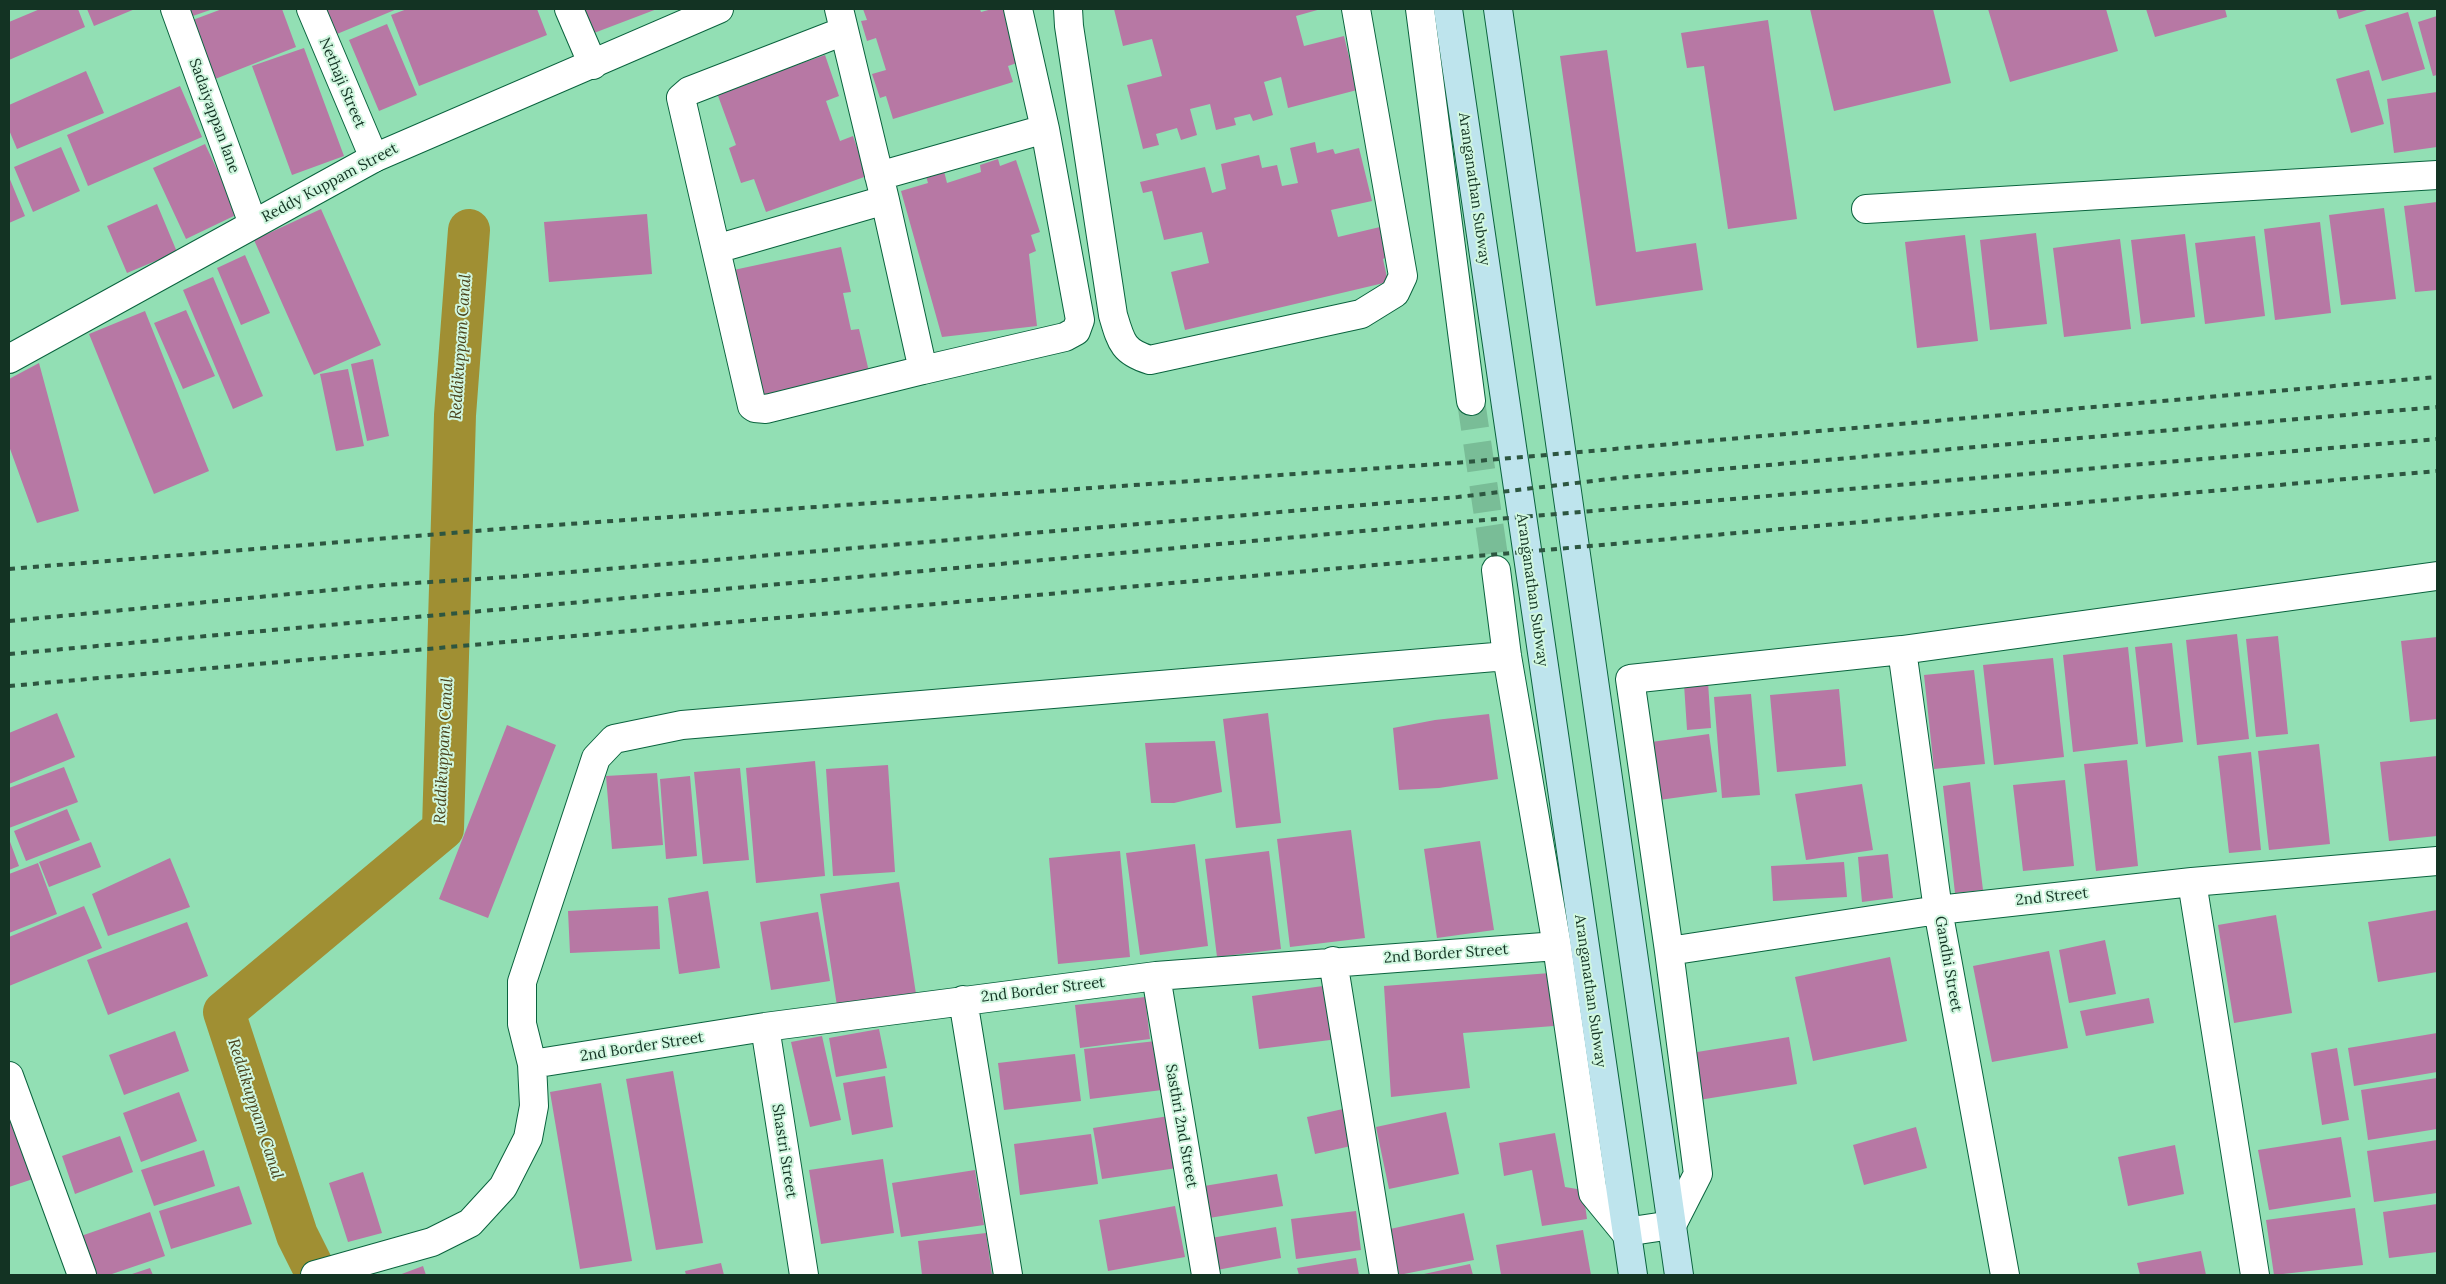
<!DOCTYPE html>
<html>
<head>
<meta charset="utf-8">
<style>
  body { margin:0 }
  #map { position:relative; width:2446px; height:1284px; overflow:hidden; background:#92dfb4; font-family:Lora,serif }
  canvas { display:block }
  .frame { position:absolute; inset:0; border:10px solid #133323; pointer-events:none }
</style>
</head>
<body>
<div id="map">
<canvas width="2446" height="1284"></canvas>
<div class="frame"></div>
</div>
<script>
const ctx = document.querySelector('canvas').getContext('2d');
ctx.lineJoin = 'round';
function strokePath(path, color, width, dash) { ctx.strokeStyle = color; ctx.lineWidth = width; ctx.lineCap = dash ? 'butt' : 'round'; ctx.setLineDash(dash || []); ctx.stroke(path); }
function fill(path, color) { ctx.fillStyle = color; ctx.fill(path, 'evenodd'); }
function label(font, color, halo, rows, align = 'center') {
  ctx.font = font + ' Lora,serif'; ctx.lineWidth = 4; ctx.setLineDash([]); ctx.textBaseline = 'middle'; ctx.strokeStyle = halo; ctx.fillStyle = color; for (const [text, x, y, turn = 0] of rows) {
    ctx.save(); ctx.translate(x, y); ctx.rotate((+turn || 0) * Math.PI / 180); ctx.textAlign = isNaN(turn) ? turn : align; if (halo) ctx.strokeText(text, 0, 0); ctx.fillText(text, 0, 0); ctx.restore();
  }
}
const canal = new Path2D(`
  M 317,1275 L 297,1235 L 224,1012 L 443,829 L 455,415 L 469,230`);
const building = new Path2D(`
  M 40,9 L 78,9 L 85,27 L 9,60 L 9,22 Z
  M 87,9 L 135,9 L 94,26 Z
  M 187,9 L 213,9 L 190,17 Z
  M 222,9 L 282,9 L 296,47 L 205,83 L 182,24 Z
  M 326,9 L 397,9 L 337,34 Z
  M 407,9 L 537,9 L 547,35 L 419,86 L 391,15 Z
  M 585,9 L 657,9 L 594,33 Z
  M 863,9 L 980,9 L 981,12 L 992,9 L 1010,9 L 1019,35 L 1010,38 L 1017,63 L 1008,66 L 1013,82 L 893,119 L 886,96 L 880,98 L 872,74 L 886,70 L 876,38 L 867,41 L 861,21 L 867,20 Z
  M 1114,9 L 1321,9 L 1296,16 L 1304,46 L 1344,36 L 1357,90 L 1288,108 L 1281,77 L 1264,82 L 1273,115 L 1253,121 L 1250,114 L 1234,118 L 1236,125 L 1216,130 L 1210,104 L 1190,109 L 1197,135 L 1181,140 L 1177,128 L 1156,134 L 1159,145 L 1143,149 L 1127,85 L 1162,76 L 1152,39 L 1123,46 Z
  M 1810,9 L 1933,9 L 1951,83 L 1834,111 Z
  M 1988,9 L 2106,9 L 2118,51 L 2010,82 Z
  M 2146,9 L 2225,9 L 2227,17 L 2155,37 Z
  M 2336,9 L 2370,9 L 2339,19 Z
  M 2408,12 L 2425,69 L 2382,81 L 2365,25 Z
  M 2437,16 L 2437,75 L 2433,76 L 2418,22 Z
  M 1768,20 L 1797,219 L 1728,229 L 1704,66 L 1687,68 L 1681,33 Z
  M 387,24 L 417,95 L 379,111 L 349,40 Z
  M 304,48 L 344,156 L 292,175 L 252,66 Z
  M 1607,50 L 1636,252 L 1696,243 L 1703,290 L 1596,306 L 1560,56 Z
  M 825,55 L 839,96 L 826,101 L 840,141 L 853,136 L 867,176 L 766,212 L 754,179 L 741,183 L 729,148 L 736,145 L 717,93 Z
  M 2369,70 L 2384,124 L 2351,133 L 2336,79 Z
  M 86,71 L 104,113 L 17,149 L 9,130 L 9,105 Z
  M 180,86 L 202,137 L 88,186 L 67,135 Z
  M 2437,92 L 2437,147 L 2394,153 L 2387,99 Z
  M 1315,142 L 1317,153 L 1333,149 L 1335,154 L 1359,148 L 1372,201 L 1331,210 L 1338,237 L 1380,227 L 1387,257 L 1383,259 L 1388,282 L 1185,330 L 1171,272 L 1209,263 L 1202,232 L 1164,240 L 1152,191 L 1143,193 L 1140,182 L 1205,167 L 1212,193 L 1226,189 L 1221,164 L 1259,155 L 1262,168 L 1277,165 L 1282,186 L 1298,183 L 1290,148 Z
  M 205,144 L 238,214 L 186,239 L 153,168 Z
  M 61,147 L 80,191 L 33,212 L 14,167 Z
  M 998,159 L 1000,166 L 1016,160 L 1040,232 L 1031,235 L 1036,251 L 1029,254 L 1037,326 L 942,337 L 901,191 L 928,183 L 926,176 L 944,171 L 947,183 L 981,172 L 980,165 Z
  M 9,177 L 25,216 L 9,223 Z
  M 2437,202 L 2437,290 L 2415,292 L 2404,206 Z
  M 157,204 L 177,252 L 127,273 L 107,226 Z
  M 2384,208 L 2396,299 L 2341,305 L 2329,215 Z
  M 321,209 L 381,345 L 314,375 L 254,240 Z
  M 647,214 L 652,274 L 549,282 L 544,222 Z
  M 2320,222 L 2331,313 L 2275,320 L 2264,229 Z
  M 2036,233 L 2047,324 L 1990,330 L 1980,240 Z
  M 2185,234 L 2195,317 L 2141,324 L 2131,240 Z
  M 1965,235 L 1978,341 L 1917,348 L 1905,242 Z
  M 2255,236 L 2265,316 L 2205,324 L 2195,243 Z
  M 2120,239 L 2131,329 L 2064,337 L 2053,248 Z
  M 841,247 L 851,292 L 843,293 L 851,330 L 859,329 L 870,376 L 757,400 L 729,271 Z
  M 245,255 L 270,313 L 241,325 L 217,268 Z
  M 213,277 L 263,396 L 233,409 L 183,290 Z
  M 186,310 L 215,376 L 183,389 L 154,323 Z
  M 145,311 L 209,471 L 154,494 L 89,334 Z
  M 373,359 L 389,436 L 367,441 L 351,364 Z
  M 39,363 L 79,511 L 37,523 L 9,446 L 9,379 Z
  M 348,369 L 364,446 L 336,451 L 320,374 Z
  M 2237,634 L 2249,739 L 2197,745 L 2186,640 Z
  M 2278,636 L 2288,734 L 2256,737 L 2246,639 Z
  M 2437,637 L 2437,719 L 2410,722 L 2401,641 Z
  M 2172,643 L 2183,742 L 2146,747 L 2135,647 Z
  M 2128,647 L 2138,744 L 2073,752 L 2063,655 Z
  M 2053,658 L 2064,757 L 1994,765 L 1983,665 Z
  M 1974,670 L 1985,764 L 1934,769 L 1924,675 Z
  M 1708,682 L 1711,728 L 1687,730 L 1684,684 Z
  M 1839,689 L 1846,766 L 1777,772 L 1770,695 Z
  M 1751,694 L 1760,795 L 1722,798 L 1714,697 Z
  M 57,713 L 75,757 L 9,784 L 9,733 Z
  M 1268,713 L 1281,823 L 1236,828 L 1223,719 Z
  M 1489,714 L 1498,779 L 1439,788 L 1399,790 L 1393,728 L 1435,720 Z
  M 507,725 L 556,745 L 488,918 L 439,899 Z
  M 1709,734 L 1717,792 L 1652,801 L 1644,743 Z
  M 1215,741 L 1222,792 L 1174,803 L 1151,803 L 1145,743 Z
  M 2319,744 L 2330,844 L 2269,850 L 2258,751 Z
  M 2251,752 L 2261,850 L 2229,853 L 2218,756 Z
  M 2437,756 L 2437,836 L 2389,841 L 2380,762 Z
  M 2127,760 L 2138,866 L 2096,871 L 2084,764 Z
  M 815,761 L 825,876 L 756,883 L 746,768 Z
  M 888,765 L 895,872 L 833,876 L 826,769 Z
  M 64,767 L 78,802 L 9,828 L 9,788 Z
  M 740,768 L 749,860 L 703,864 L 694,772 Z
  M 657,773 L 663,845 L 612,849 L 606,776 Z
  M 690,776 L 697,856 L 666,859 L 660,779 Z
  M 2065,780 L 2074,866 L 2023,871 L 2013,785 Z
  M 1970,782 L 1983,890 L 1955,893 L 1943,786 Z
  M 1862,784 L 1873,850 L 1806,860 L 1795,794 Z
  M 67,809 L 80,840 L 26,861 L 14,831 Z
  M 1351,830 L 1365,938 L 1290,947 L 1277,839 Z
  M 9,839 L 19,866 L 9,870 Z
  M 1480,841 L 1494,930 L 1437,938 L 1424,849 Z
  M 91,842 L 101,867 L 49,887 L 39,862 Z
  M 1195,844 L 1208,946 L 1140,955 L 1126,853 Z
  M 1120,851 L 1130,957 L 1058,964 L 1049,858 Z
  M 1269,851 L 1281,949 L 1217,957 L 1205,859 Z
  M 1888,854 L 1893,898 L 1862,902 L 1858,857 Z
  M 170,858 L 190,907 L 108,936 L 92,894 Z
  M 1844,862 L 1847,897 L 1773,901 L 1771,866 Z
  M 38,863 L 57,914 L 9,933 L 9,874 Z
  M 899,882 L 916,994 L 837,1006 L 820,894 Z
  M 708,891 L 720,968 L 679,974 L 668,898 Z
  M 84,906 L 102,948 L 9,986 L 9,937 Z
  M 658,906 L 660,949 L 570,953 L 568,911 Z
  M 2437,910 L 2437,972 L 2378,982 L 2368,922 Z
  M 818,912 L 830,981 L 771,990 L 760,922 Z
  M 2276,915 L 2292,1013 L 2234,1023 L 2218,925 Z
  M 187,922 L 208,976 L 108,1015 L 87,960 Z
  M 2105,940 L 2116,994 L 2069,1003 L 2059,950 Z
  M 2049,951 L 2068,1048 L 1992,1062 L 1973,966 Z
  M 1890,957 L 1907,1041 L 1813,1061 L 1795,977 Z
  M 1550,973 L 1554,1026 L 1463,1033 L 1470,1088 L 1391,1097 L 1384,986 Z
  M 1330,985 L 1338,1039 L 1259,1049 L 1252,996 Z
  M 1145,997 L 1150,1039 L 1080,1048 L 1075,1005 Z
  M 2149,998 L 2154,1023 L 2086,1036 L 2080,1011 Z
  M 879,1029 L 887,1068 L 836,1077 L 829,1038 Z
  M 175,1031 L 189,1071 L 124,1095 L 109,1055 Z
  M 2437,1033 L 2437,1072 L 2354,1086 L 2348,1048 Z
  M 822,1036 L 841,1120 L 810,1127 L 791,1042 Z
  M 1789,1037 L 1797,1084 L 1699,1100 L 1691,1053 Z
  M 1156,1041 L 1162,1090 L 1090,1099 L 1084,1049 Z
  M 2337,1048 L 2349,1120 L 2322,1125 L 2311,1053 Z
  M 1075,1054 L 1081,1101 L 1004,1110 L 998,1063 Z
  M 673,1071 L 703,1243 L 656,1250 L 626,1079 Z
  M 885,1076 L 893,1127 L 852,1135 L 843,1083 Z
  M 2437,1078 L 2437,1129 L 2368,1140 L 2361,1090 Z
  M 601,1083 L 632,1261 L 580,1269 L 550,1092 Z
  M 179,1092 L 197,1141 L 141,1162 L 123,1113 Z
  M 1343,1109 L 1351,1146 L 1315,1154 L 1307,1117 Z
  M 9,1110 L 33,1179 L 9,1187 Z
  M 1446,1112 L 1459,1174 L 1389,1189 L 1376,1127 Z
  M 1169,1116 L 1177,1168 L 1102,1179 L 1093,1128 Z
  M 1916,1127 L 1927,1168 L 1864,1185 L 1853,1145 Z
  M 1555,1133 L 1565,1187 L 1583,1190 L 1587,1219 L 1542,1226 L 1532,1170 L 1504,1176 L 1499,1143 Z
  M 1091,1134 L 1098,1184 L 1020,1195 L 1014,1144 Z
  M 120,1136 L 133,1172 L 75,1194 L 62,1156 Z
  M 2341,1137 L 2351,1197 L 2269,1210 L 2258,1150 Z
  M 2437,1140 L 2437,1193 L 2374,1202 L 2367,1151 Z
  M 2175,1145 L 2184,1194 L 2128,1206 L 2118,1157 Z
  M 204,1150 L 215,1186 L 154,1206 L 141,1170 Z
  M 883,1159 L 894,1233 L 821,1244 L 809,1170 Z
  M 975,1170 L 984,1225 L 901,1237 L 892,1183 Z
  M 363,1172 L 382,1233 L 348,1242 L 329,1183 Z
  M 1277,1174 L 1283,1206 L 1209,1218 L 1204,1186 Z
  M 239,1186 L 252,1224 L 171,1249 L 159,1211 Z
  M 2437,1204 L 2437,1252 L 2389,1258 L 2383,1212 Z
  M 1175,1206 L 1185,1257 L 1108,1271 L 1099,1220 Z
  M 2355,1208 L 2363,1265 L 2274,1275 L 2266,1220 Z
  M 1356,1211 L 1361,1250 L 1296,1259 L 1291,1219 Z
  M 150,1212 L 165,1256 L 109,1275 L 94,1275 L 81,1236 Z
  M 1464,1213 L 1474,1260 L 1399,1275 L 1390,1229 Z
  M 1276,1227 L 1281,1258 L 1217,1270 L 1211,1238 Z
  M 1583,1230 L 1591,1275 L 1501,1275 L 1496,1245 Z
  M 986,1233 L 992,1275 L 922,1275 L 918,1241 Z
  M 2201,1251 L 2206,1275 L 2140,1275 L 2137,1263 Z
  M 1356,1258 L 1359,1275 L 1299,1275 L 1297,1268 Z
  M 721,1263 L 724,1275 L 686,1275 L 685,1271 Z
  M 1470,1264 L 1473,1275 L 1425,1275 L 1424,1274 Z
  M 423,1266 L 426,1275 L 399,1275 Z
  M 150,1268 L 153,1275 L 129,1275 Z`);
const minorTunnel = new Path2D(`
  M 1471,401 L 1496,570`);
const minor = new Path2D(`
  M 175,9 L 253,224
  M 311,9 L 374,158
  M 569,9 L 593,65
  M 839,9 L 885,200 L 923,370 L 1065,337 L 1076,331 L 1080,320 L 1045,129 L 1018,9
  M 1068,9 L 1069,26 L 1113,315 C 1121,342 1123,352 1150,360 L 1361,314 L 1395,293 L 1403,276 L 1356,9
  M 1420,9 L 1471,401
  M 844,31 L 689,91 L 681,98 L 752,406 L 755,408 L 766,409 L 923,370
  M 879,176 L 1045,129
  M 1866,209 L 2437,175
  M 716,249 L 885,200
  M 1496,570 L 1507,656 L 1557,946 L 1593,1193 L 1625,1232 L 1672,1225 L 1698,1174 L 1669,951 L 1630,679 L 1902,650 L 2437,576
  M 1902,650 L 1938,910 L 2005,1275
  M 2192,882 L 2255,1275
  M 1669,951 L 1938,910 L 2192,882 L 2437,861
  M 1333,961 L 1384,1275
  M 1156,976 L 1206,1275
  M 963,1000 L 1008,1275
  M 765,1027 L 804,1275
  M 532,1064 L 765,1027 L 1156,976 L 1557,946
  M 9,1076 L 82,1275
  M 315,1275 L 432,1242 L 470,1223 L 503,1187 L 528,1138 L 534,1106 L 532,1064 L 522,1024 L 522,982 L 596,758 L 614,739 L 682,725 L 718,722 L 1507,656`);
const tertiary = new Path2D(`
  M 9,359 L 374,158 L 719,9`);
const secondary = new Path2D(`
  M 1448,9 L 1633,1275
  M 1498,9 L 1679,1275`);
const rail = new Path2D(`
  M 9,569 L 525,527 L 1454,463 L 2437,377
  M 9,621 L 384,585 L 524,576 L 1458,497 L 1618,478 L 2437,407
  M 9,654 L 1462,522 L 2437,439
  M 9,686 L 2437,471`);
const streetNames = [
  ["Nethaji Street",342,83,67],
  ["Sadaiyappan lane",214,116,70],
  ["Reddy Kuppam Street",330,183,-28],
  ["Aranganathan Subway",1474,189,82],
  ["Aranganathan Subway",1532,590,82],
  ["2nd Street",2052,897,-6],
  ["2nd Border Street",1446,954,-4],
  ["Gandhi Street",1948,964,80],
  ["2nd Border Street",1043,990,-7],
  ["Aranganathan Subway",1590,991,82],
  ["2nd Border Street",642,1047,-9],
  ["Sasthri 2nd Street",1181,1126,80],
  ["Shastri Street",784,1151,81]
];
const waterNames = [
  ["Reddikuppam Canal",461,347,-86],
  ["Reddikuppam Canal",444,751,-87],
  ["Reddikuppam Canal",255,1109,72]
];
strokePath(canal, '#a08f33', 42);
fill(building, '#b778a4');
strokePath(minorTunnel, '#79bd97', 28, [28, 14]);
strokePath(minor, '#0a633e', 30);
strokePath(tertiary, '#0a633e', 30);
strokePath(secondary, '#0a633e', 30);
strokePath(minor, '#fff', 28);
strokePath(tertiary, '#fff', 28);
strokePath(secondary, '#bee4ed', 28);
strokePath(rail, '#2d5640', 4, [6, 6]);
label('15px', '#133323', '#d1f7e0', streetNames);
label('italic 16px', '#48411a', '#d1f7e0', waterNames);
</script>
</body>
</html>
